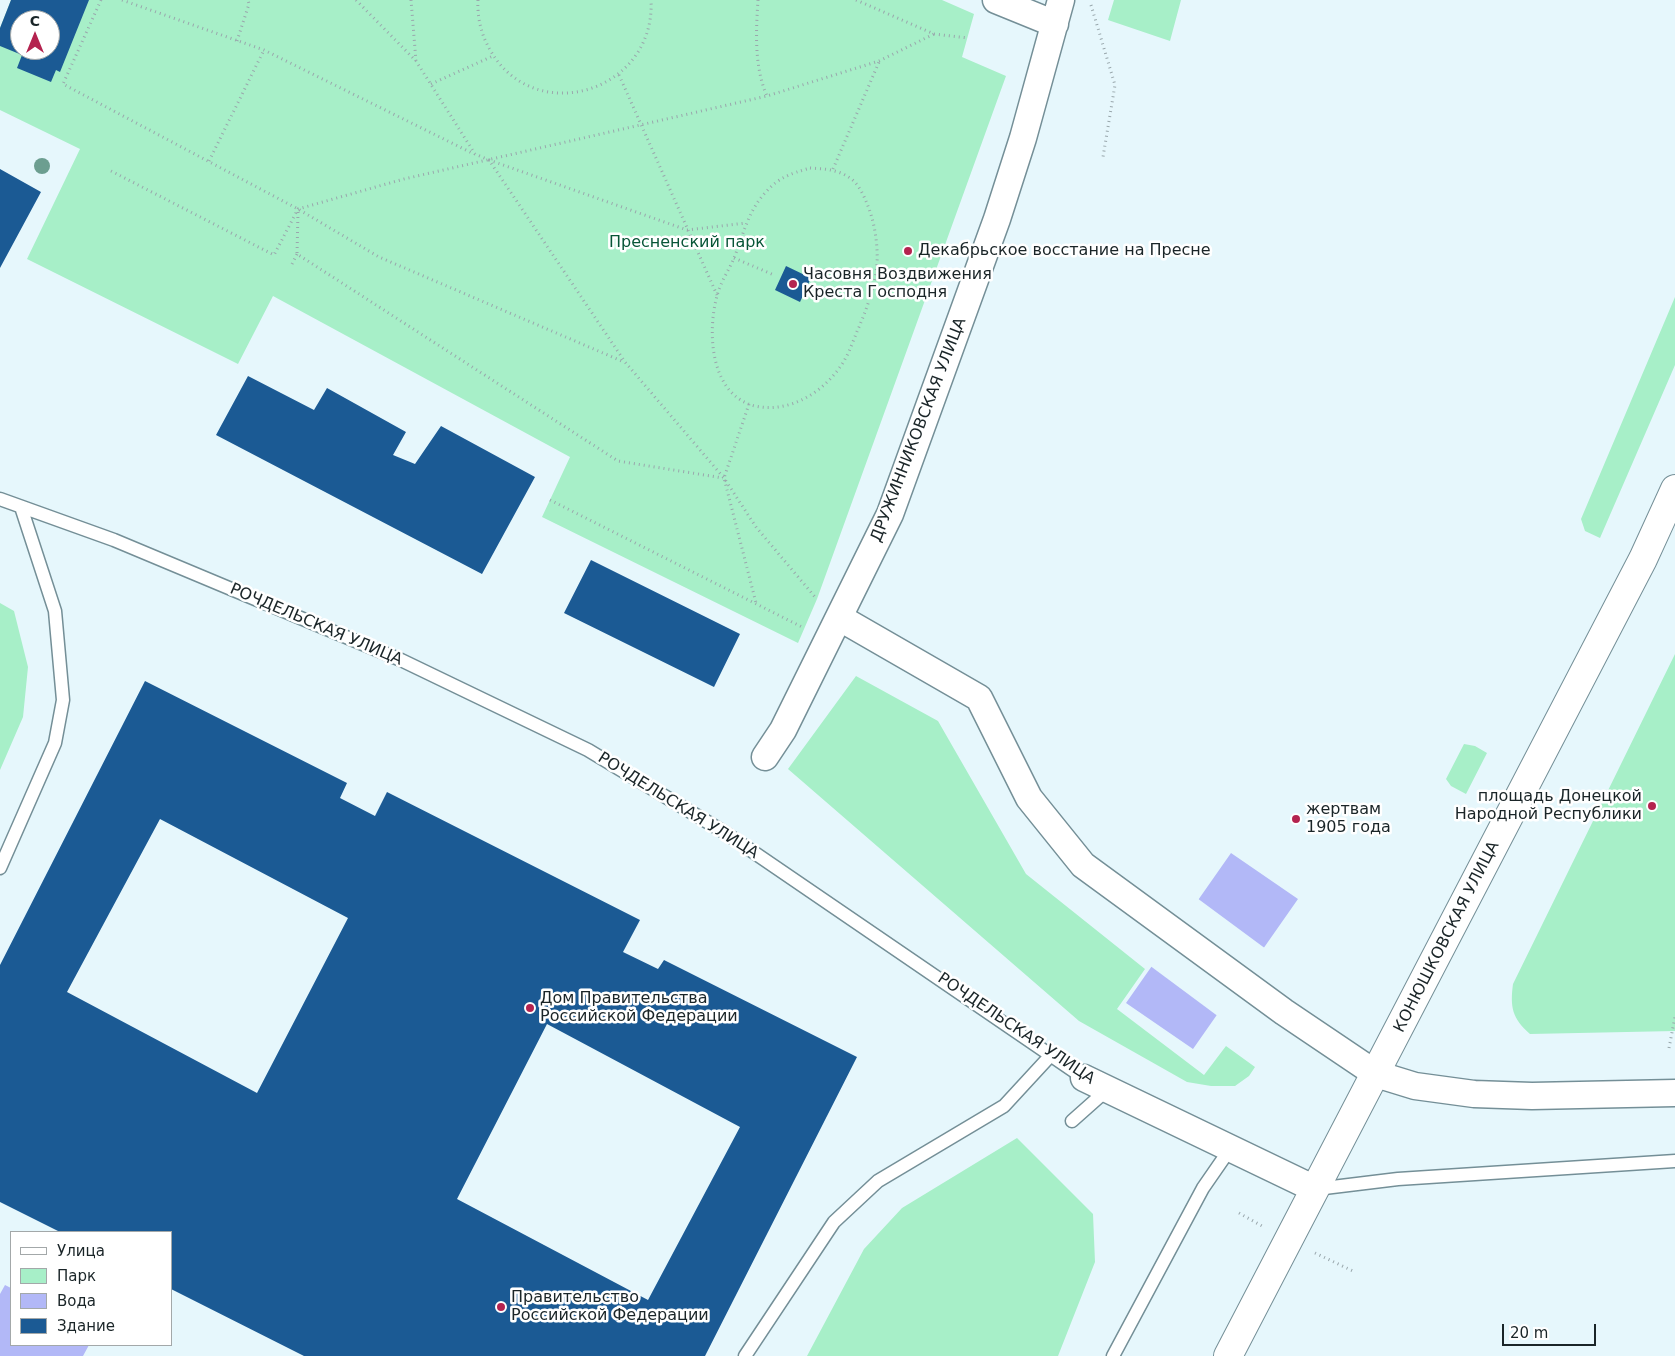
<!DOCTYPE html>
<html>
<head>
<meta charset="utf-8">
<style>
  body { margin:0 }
  #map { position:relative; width:1675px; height:1356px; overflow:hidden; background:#e6f7fc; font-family:"DejaVu Sans",sans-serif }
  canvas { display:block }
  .legend { position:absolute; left:10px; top:1231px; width:162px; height:115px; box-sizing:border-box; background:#fff; border:1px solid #a3a8a9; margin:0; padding:6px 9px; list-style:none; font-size:15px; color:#1a2528 }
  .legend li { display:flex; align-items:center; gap:10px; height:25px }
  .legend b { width:25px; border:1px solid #a3a8a9 }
  .north { position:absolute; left:10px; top:10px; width:50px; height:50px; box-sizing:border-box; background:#fff; border:1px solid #a3a8a9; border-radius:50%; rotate:0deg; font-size:14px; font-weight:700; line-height:20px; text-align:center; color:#1a2528 }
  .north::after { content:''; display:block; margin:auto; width:18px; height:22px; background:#b4234f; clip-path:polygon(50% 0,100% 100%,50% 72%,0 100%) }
  .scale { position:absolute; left:1502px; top:1324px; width:94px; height:22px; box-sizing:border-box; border:2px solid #1a2528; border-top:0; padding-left:6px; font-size:15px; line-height:18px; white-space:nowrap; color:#1a2528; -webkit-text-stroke:4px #fff; paint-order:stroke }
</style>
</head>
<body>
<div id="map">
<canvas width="1675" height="1356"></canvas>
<ul class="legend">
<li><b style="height:6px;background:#fff"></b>Улица</li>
<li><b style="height:14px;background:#a7efc8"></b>Парк</li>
<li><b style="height:14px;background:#b2b8f7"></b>Вода</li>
<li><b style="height:14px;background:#1b5a94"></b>Здание</li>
</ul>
<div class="north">С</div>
<div class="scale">20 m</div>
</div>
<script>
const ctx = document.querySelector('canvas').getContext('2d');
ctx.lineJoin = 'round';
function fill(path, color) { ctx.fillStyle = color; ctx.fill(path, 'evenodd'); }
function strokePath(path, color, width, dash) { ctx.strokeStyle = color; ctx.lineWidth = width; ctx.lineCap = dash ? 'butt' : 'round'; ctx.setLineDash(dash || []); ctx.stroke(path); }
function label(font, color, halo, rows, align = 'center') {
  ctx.font = font + ' "DejaVu Sans",sans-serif'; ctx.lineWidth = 5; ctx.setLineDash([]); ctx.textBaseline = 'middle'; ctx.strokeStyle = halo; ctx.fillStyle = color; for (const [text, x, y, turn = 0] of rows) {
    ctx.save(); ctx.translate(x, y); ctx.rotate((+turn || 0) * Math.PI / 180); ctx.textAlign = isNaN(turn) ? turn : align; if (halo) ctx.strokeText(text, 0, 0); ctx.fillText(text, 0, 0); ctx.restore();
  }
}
const green = new Path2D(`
  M 11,0 L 942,0 L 974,14 L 962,57 L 1006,76 L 817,599 L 798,643 L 542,517 L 570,457 L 273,296 L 238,364 L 27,259 L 80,149 L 0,110 L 0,28 ZM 20,20 L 50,20 L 50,50 L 20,50 Z
  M 1114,0 L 1181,0 L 1170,41 L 1108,20 Z
  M 1675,297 L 1675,365 L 1600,538 L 1585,531 L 1581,519 Z
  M 0,603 L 14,611 L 28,667 L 23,717 L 0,770 Z
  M 1675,654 L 1675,1031 L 1530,1034 C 1512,1018 1510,1007 1513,984 Z
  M 856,676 L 938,721 L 1026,874 L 1145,969 L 1117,1009 L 1204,1075 L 1226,1046 L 1255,1067 L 1249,1076 L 1235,1086 L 1211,1086 L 1187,1082 L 1079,1021 L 788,769 Z
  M 1464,744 L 1475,746 L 1487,753 L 1466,794 L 1451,786 L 1446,779 Z
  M 1017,1138 L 1093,1214 L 1095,1262 L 1058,1356 L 807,1356 L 864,1249 L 902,1208 Z`);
const water = new Path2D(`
  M 1231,853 L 1298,899 L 1193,1049 L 1126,1003 Z
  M 5,1285 L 11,1288 L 11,1345 L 89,1345 L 83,1356 L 0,1356 L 0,1294 Z`);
const pier = new Path2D(`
  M 1197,898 L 1266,949 L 1219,1017 L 1149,965 Z`);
const building = new Path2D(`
  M 11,0 L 89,0 L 60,72 L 56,70 L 51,82 L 17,68 L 22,55 L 0,46 L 0,28 ZM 20,20 L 50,20 L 50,50 L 20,50 Z
  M 0,169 L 41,192 L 0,268 Z
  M 786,266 L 811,278 L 800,302 L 775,290 Z
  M 248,376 L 314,410 L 327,388 L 406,432 L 393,455 L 415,464 L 441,426 L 535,477 L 482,574 L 216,435 Z
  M 591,560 L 740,634 L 714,687 L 564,613 Z
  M 145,681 L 347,783 L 340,798 L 375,816 L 387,792 L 640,920 L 623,952 L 658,969 L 664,960 L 857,1057 L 705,1356 L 304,1356 L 171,1289 L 171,1232 L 60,1232 L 0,1202 L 0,965 ZM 160,819 L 348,918 L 257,1093 L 67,992 ZM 547,1024 L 740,1127 L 648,1300 L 457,1199 Z`);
const path = new Path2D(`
  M 101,0 L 63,84 L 298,209 L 379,257 L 624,362
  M 122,0 L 264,50 L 474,154
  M 356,0 L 416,61 L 475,154 L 489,160 L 625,362 L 724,478 L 756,527 L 815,597
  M 411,0 L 416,61
  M 478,0 C 477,16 481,34 489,48 C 533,130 656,92 651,0
  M 758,0 C 756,31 754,67 767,96
  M 856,0 L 934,34 L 968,38
  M 1091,5 L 1115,85 L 1103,157
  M 237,41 L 249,4 L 248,0
  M 619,75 L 717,295
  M 431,84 L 493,56
  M 489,160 L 687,230 L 746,223
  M 209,161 L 264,50
  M 810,168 C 824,169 837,169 850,178 C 859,184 864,196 868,206 C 875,224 878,245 877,265 C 875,286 867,308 859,327 C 854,338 850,351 844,361 C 826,391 790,414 755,406 C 710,395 707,332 717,296 C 720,283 729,270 734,258 C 743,236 748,211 765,193 C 779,177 790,174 810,168 Z
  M 833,169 L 879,62
  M 111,171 L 274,255 L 298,209 L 404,179 L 767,96 L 879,61 L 934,34
  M 298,212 L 297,254 L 618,461 L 723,478
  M 734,258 L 774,275
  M 292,264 L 297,254
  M 749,404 L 724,478 L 756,603
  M 550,500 L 802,627
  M 1669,1048 L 1675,1017
  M 1239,1213 L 1262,1226
  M 1315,1253 L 1353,1271`);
const lane = new Path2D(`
  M 0,499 L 114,540 L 401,660 L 588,750 L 724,832 L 1084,1078
  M 0,868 L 55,743 L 63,700 L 55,611 L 21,507
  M 1072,1121 L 1108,1089
  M 1316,1189 L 1398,1179 L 1675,1161
  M 745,1356 L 834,1222 L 878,1181 L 1004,1106 L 1051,1055
  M 1113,1356 L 1203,1188 L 1230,1149`);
const street = new Path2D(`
  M 996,0 L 1055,24
  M 840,618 L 979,698 L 1029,798 L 1083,865 L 1284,1012 L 1376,1074 L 1415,1086 L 1474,1094 L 1532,1096 L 1675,1093
  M 765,757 L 783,730 L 890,514 L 997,219 L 1023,138 L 1061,0
  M 1084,1078 L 1315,1189`);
const secondary = new Path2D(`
  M 1228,1356 L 1643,559 L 1675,489`);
const trees = [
  [42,166]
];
const markers = [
  [908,251,5,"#b4234f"],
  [793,284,5,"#b4234f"],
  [1652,806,5,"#b4234f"],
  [1296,819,5,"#b4234f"],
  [530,1008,5,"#b4234f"],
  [501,1307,5,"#b4234f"]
];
const parkNames = [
  ["Пресненский парк",687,243]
];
const poiNames = [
  ["Декабрьское восстание на Пресне",918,251],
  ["Часовня Воздвижения",803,275],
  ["Креста Господня",803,293],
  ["площадь Донецкой",1642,797,"right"],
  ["Народной Республики",1642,815,"right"],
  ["жертвам",1306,810],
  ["1905 года",1306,828],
  ["Дом Правительства",540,999],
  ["Российской Федерации",540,1017],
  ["Правительство",511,1298],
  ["Российской Федерации",511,1316]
];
const streetNames = [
  ["ДРУЖИННИКОВСКАЯ УЛИЦА",919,430,-69],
  ["РОЧДЕЛЬСКАЯ УЛИЦА",316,625,23],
  ["РОЧДЕЛЬСКАЯ УЛИЦА",678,806,32],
  ["КОНЮШКОВСКАЯ УЛИЦА",1447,937,-63],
  ["РОЧДЕЛЬСКАЯ УЛИЦА",1016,1029,34]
];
fill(green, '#a7efc8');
fill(water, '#b2b8f7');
fill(pier, '#e6f7fc');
fill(building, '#1b5a94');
strokePath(lane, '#748f97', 15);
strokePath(street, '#748f97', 29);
strokePath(secondary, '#748f97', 30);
strokePath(path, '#99a7ac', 3, [1, 4]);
strokePath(lane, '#fff', 12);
strokePath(street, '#fff', 26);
strokePath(secondary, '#fff', 28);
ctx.fillStyle = '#6c9e90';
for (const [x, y] of trees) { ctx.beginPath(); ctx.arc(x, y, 8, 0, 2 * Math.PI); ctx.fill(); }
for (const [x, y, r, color] of markers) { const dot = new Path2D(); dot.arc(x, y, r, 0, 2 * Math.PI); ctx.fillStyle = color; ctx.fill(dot); strokePath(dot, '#fff', 2); }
label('16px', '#085537', '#fff', parkNames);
label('16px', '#1a2528', '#fff', poiNames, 'left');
label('16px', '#1a2528', '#fff', streetNames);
</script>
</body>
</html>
